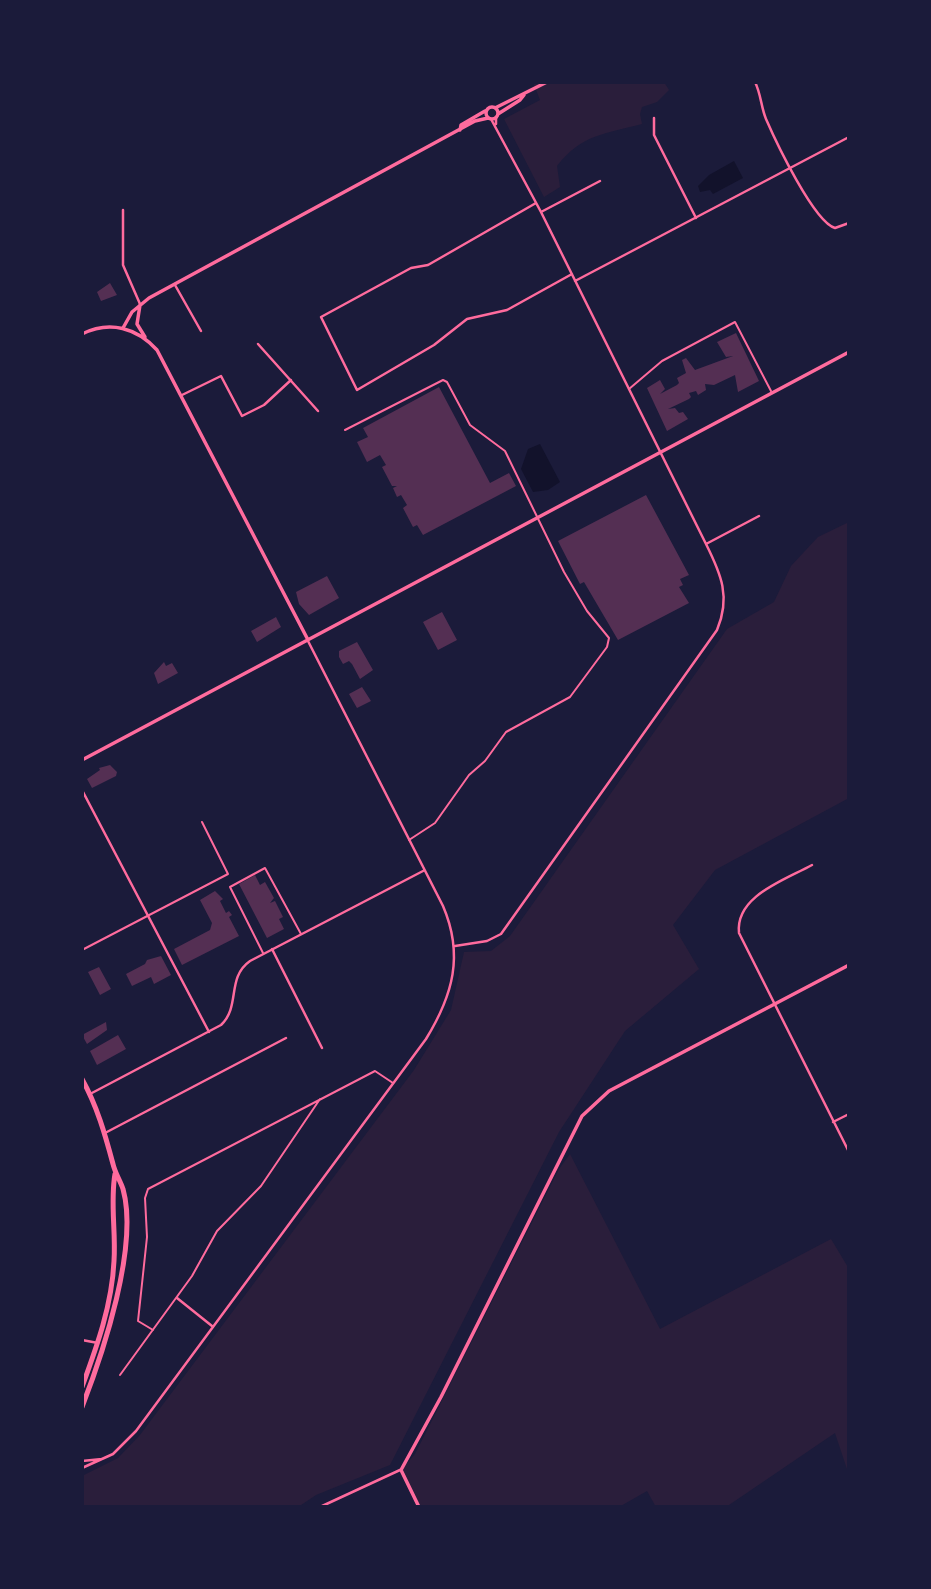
<!DOCTYPE html>
<html>
<head>
<meta charset="utf-8">
<style>
  body { margin:0 }
  #map { position:relative; width:931px; height:1589px; overflow:hidden; background:#1b1b3a; font-family:Cabin,sans-serif }
  canvas { display:block }
  .frame { position:absolute; inset:0; border:84px solid #1b1b3a; pointer-events:none }
</style>
</head>
<body>
<div id="map">
<canvas width="931" height="1589"></canvas>
<div class="frame"></div>
</div>
<script>
const ctx = document.querySelector('canvas').getContext('2d');
ctx.lineJoin = 'round';
function fill(path, color) { ctx.fillStyle = color; ctx.fill(path, 'evenodd'); }
function strokePath(path, color, width, dash) { ctx.strokeStyle = color; ctx.lineWidth = width; ctx.lineCap = dash ? 'butt' : 'round'; ctx.setLineDash(dash || []); ctx.stroke(path); }
const green = new Path2D(`
  M 533,82 L 664,82 L 669,90 L 657,102 L 642,107 L 640,114 L 642,124 C 605,134 582,134 557,166 L 560,187 L 544,197 L 504,119 L 540,100 Z
  M 849,522 L 849,798 L 715,870 L 673,925 L 699,969 L 625,1031 L 559,1132 L 390,1465 L 316,1495 L 298,1507 L 82,1507 L 82,1476 L 118,1458 L 140,1435 L 414,1070 L 451,1010 L 464,952 L 491,951 L 510,936 L 727,629 L 774,602 L 791,566 L 818,537 Z
  M 570,1154 L 660,1329 L 831,1239 L 849,1269 L 849,1475 L 835,1433 L 726,1507 L 656,1507 L 647,1491 L 619,1507 L 419,1507 L 401,1470 L 415,1454 L 559,1169 Z`);
const water = new Path2D(`
  M 734,161 L 743,178 L 713,194 L 710,190 L 700,192 L 698,186 L 709,175 Z
  M 540,444 L 560,482 L 548,490 L 533,492 L 521,469 L 528,449 Z`);
const building = new Path2D(`
  M 110,283 L 117,295 L 101,301 L 97,292 Z
  M 736,333 L 759,381 L 738,392 L 735,375 L 714,385 L 705,384 L 706,390 L 698,395 L 696,391 L 689,393 L 691,397 L 689,399 L 668,409 L 675,408 L 679,413 L 683,412 L 688,419 L 667,431 L 647,388 L 660,380 L 665,389 L 660,394 L 677,385 L 679,383 L 677,378 L 686,373 L 682,360 L 686,358 L 695,370 L 733,356 L 726,357 L 717,342 Z
  M 439,387 L 490,483 L 509,473 L 516,486 L 423,535 L 417,525 L 413,527 L 403,508 L 407,505 L 401,495 L 397,497 L 393,488 L 397,486 L 392,486 L 382,467 L 386,465 L 380,455 L 367,462 L 357,442 L 368,437 L 363,428 Z
  M 646,495 L 689,575 L 680,579 L 683,585 L 679,587 L 689,603 L 618,640 L 584,582 L 580,584 L 558,541 Z
  M 327,576 L 339,598 L 309,615 L 299,604 L 296,592 Z
  M 442,612 L 457,640 L 438,650 L 423,622 Z
  M 276,617 L 281,627 L 257,642 L 251,631 Z
  M 357,642 L 373,670 L 360,679 L 352,664 L 349,661 L 343,664 L 339,657 L 339,651 Z
  M 164,662 L 166,666 L 172,663 L 178,673 L 158,684 L 154,673 Z
  M 362,687 L 371,701 L 357,708 L 349,694 Z
  M 110,765 L 117,772 L 116,776 L 92,788 L 87,779 L 100,770 L 99,768 Z
  M 255,875 L 260,885 L 265,882 L 274,898 L 270,903 L 275,901 L 283,917 L 279,919 L 284,929 L 267,938 L 239,884 Z
  M 215,891 L 223,899 L 220,901 L 226,913 L 229,911 L 232,915 L 229,917 L 239,936 L 182,965 L 174,949 L 210,930 L 212,923 L 200,900 Z
  M 161,956 L 171,975 L 154,984 L 151,977 L 132,986 L 126,974 L 145,964 L 147,960 Z
  M 99,967 L 111,989 L 100,995 L 88,972 Z
  M 106,1022 L 107,1030 L 87,1044 L 82,1035 Z
  M 118,1035 L 126,1049 L 97,1065 L 90,1051 Z`);
const service = new Path2D(`
  M 629,389 L 662,361 L 735,322 L 771,391
  M 345,430 L 443,380 L 447,382 L 470,425 L 505,451 L 564,572 L 587,611 L 609,638 L 607,647 L 570,697 L 506,732 L 485,761 L 469,775 L 435,823 L 409,840
  M 82,950 L 228,874 L 202,822
  M 263,953 L 230,887 L 265,868 L 301,934
  M 153,1330 L 138,1321 L 147,1237 L 145,1198 L 148,1189 L 375,1071 L 393,1083
  M 120,1375 L 192,1276 L 217,1231 L 261,1186 L 320,1099`);
const minor = new Path2D(`
  M 755,82 C 761,94 761,107 766,119 C 776,142 814,222 835,228 L 849,223
  M 654,118 L 654,135 L 696,218
  M 496,124 L 496,117
  M 536,203 L 428,265 L 411,268 L 321,317 L 357,390 L 434,345 L 467,319 L 507,310 L 572,274
  M 123,210 L 123,265 L 140,304
  M 541,212 L 600,181
  M 575,281 L 849,137
  M 175,285 L 201,331
  M 258,344 L 318,411
  M 182,395 L 221,376 L 242,416 L 264,405 L 291,380
  M 706,544 L 759,516
  M 82,790 L 209,1032
  M 812,865 C 785,880 735,896 739,933 L 849,1152
  M 455,946 L 487,941 L 501,934 L 717,630 C 731,597 721,574 706,544 L 541,212 L 491,119
  M 272,949 L 322,1048
  M 90,1094 L 221,1025 C 241,1006 226,978 250,961 L 423,871
  M 833,1122 L 849,1114
  M 105,1133 L 286,1038
  M 177,1298 L 212,1326
  M 82,1340 L 98,1343
  M 82,1461 L 102,1459
  M 82,1468 L 113,1454 L 136,1431 L 426,1039 C 453,995 464,955 443,906 L 308,641
  M 320,1507 L 400,1470`);
const tertiary = new Path2D(`
  M486 113a6 6 0 1 1 12 0a6 6 0 1 1-12 0Z
  M 495,108 L 547,82
  M 498,114 L 520,100 L 524,95
  M 460,130 L 461,125 L 485,111
  M 140,305 L 137,324 L 145,337
  M 123,328 L 132,312 L 149,298 L 475,121 L 488,118
  M 82,334 C 110,320 137,328 157,350 L 307,638
  M 82,760 L 849,352
  M 419,1507 L 401,1470 L 441,1397 L 582,1116 L 609,1091 L 849,965`);
const primary = new Path2D(`
  M 82,1079 C 97,1106 105,1134 113,1164 C 115,1173 120,1180 123,1189 C 139,1246 103,1353 82,1407
  M 82,1387 C 97,1346 112,1305 114,1261 C 116,1232 110,1202 115,1174`);
fill(green, '#2a1e3b');
fill(water, '#12122b');
fill(building, '#542f53');
strokePath(service, '#ff6b9d', 2);
strokePath(minor, '#ff6b9d', 2.5);
strokePath(tertiary, '#ff6b9d', 3.5);
strokePath(primary, '#ff6b9d', 5);
</script>
</body>
</html>
